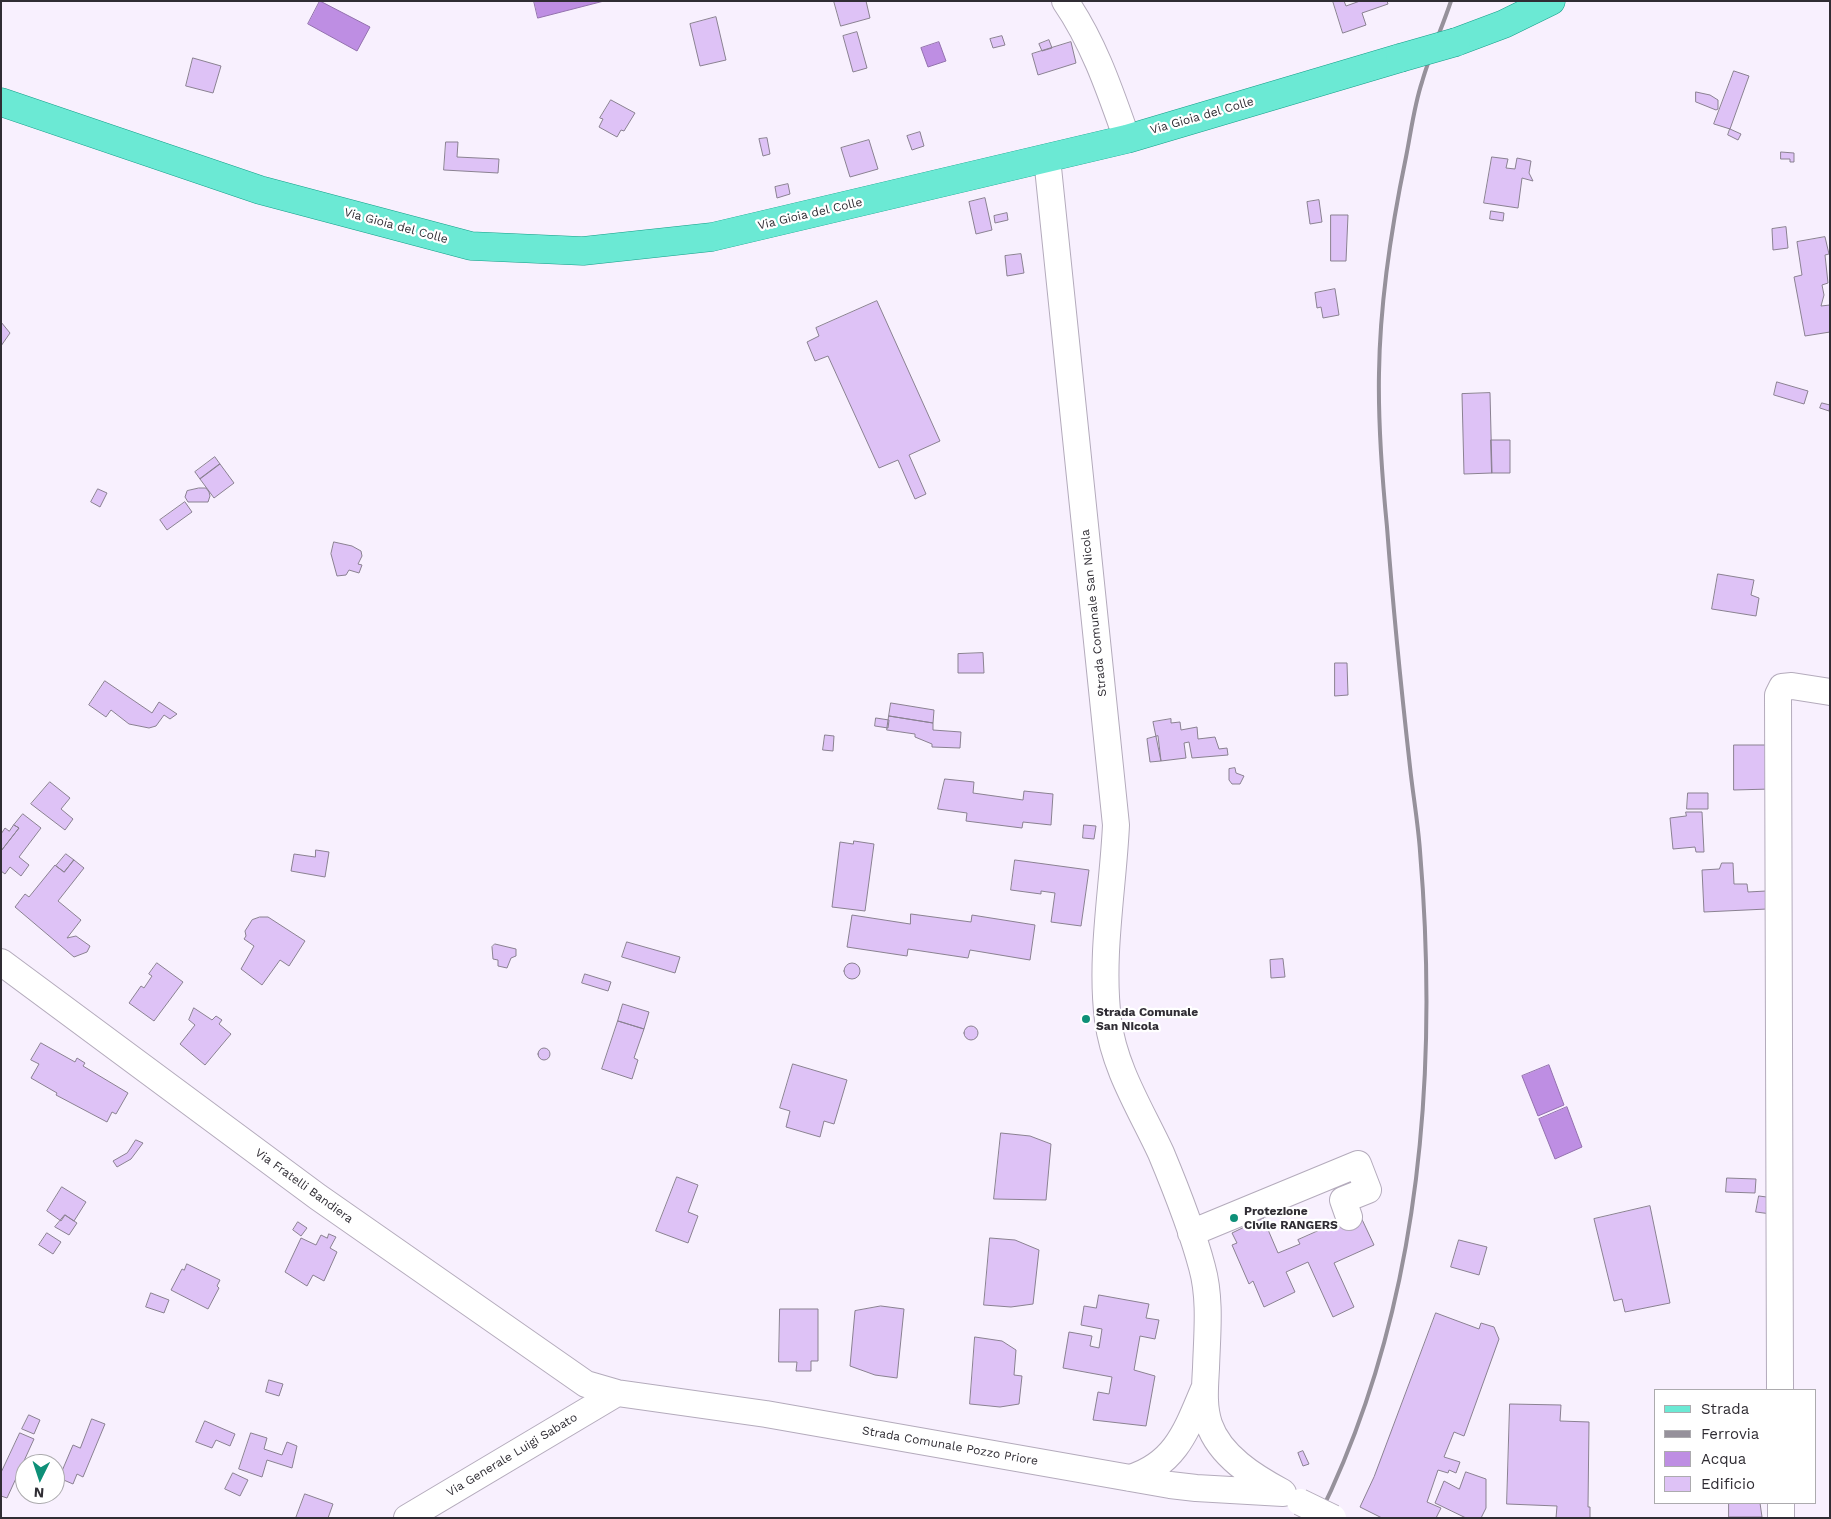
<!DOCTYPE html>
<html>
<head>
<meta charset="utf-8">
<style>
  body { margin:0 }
  #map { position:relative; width:1831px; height:1519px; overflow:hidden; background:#f8f0fe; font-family:"Work Sans",sans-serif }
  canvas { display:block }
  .frame { position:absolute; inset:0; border:2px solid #302d34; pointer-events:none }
  .legend { position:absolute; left:1654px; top:1389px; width:162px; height:115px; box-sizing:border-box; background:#fff; border:1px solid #acabae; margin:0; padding:6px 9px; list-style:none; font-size:15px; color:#302d34 }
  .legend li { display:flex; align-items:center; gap:10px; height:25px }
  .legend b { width:25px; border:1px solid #acabae }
  .north { position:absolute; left:15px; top:1454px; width:50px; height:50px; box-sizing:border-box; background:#fff; border:1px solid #acabae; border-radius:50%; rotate:184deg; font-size:14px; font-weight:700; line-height:20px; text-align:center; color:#302d34 }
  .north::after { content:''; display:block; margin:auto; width:18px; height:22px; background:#0e9078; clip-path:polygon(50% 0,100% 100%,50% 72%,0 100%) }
</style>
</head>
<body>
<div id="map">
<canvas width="1831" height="1519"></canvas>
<div class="frame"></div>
<ul class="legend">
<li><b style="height:6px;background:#6be9d4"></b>Strada</li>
<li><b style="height:6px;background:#96919b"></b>Ferrovia</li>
<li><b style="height:14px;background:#be8ee3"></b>Acqua</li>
<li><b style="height:14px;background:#dec2f6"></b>Edificio</li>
</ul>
<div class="north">N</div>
</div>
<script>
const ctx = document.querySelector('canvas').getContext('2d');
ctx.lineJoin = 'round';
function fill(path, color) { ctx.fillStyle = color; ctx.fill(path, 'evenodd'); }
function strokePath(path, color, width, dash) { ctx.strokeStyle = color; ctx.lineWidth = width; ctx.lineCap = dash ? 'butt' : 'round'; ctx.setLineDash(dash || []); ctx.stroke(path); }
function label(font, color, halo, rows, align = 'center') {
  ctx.font = font + ' "Work Sans",sans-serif'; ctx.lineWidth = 4.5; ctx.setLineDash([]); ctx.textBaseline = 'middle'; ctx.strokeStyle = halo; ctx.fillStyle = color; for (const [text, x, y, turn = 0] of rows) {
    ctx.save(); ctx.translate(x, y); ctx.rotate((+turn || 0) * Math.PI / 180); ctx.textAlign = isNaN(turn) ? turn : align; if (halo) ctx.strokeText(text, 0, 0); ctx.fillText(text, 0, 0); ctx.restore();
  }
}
const water = new Path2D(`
  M 320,1 L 370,27 L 357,51 L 308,24 Z
  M 534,1 L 604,1 L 538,18 Z
  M 939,42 L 946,61 L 928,67 L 921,48 Z
  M 1549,1065 L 1564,1105 L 1538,1116 L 1522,1076 Z
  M 1567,1107 L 1582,1147 L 1555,1159 L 1539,1119 Z`);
const building = new Path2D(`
  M 834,1 L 866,1 L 870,18 L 841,26 Z
  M 1333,1 L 1344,1 L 1346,6 L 1360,1 L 1387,1 L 1388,4 L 1362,13 L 1366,25 L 1343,33 Z
  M 716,17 L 726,60 L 700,66 L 690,24 Z
  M 857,32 L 867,68 L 853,72 L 843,36 Z
  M 1002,36 L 1005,45 L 993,48 L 990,39 Z
  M 1049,40 L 1052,48 L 1042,51 L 1039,44 Z
  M 1071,42 L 1076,63 L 1038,75 L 1032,54 Z
  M 193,58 L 221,66 L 213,93 L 186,86 Z
  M 1734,71 L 1749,76 L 1730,129 L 1714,124 Z
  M 1696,92 L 1710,95 L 1718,100 L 1718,109 L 1716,110 L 1696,102 Z
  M 611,100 L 635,113 L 624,131 L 621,130 L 617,137 L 599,127 L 603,119 L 600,118 Z
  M 1730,129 L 1741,134 L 1738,140 L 1728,135 Z
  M 920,132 L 924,146 L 912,150 L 907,136 Z
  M 767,138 L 770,154 L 763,156 L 759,139 Z
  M 869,140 L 878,169 L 850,177 L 841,148 Z
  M 446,142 L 458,142 L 457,157 L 499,159 L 498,173 L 444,170 Z
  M 1781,152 L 1794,153 L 1794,162 L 1790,162 L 1790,159 L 1781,159 Z
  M 1492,157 L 1508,159 L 1506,168 L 1515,169 L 1517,158 L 1531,161 L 1529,173 L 1533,181 L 1522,178 L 1518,208 L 1484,203 Z
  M 788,184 L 790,194 L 777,198 L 775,187 Z
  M 985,198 L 992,230 L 976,234 L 969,202 Z
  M 1319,200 L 1322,222 L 1310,224 L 1307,202 Z
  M 1491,211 L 1504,213 L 1503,221 L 1490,219 Z
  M 1007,213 L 1008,220 L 995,223 L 994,216 Z
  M 1331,215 L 1348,215 L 1346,261 L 1331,261 Z
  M 1786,227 L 1788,248 L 1773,250 L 1772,229 Z
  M 1825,237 L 1829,254 L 1825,255 L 1828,283 L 1822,285 L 1824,295 L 1821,306 L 1830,305 L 1830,332 L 1805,336 L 1794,277 L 1802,275 L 1797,242 Z
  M 1021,254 L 1024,273 L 1007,276 L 1005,256 Z
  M 1335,289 L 1339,315 L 1323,318 L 1321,307 L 1317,308 L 1315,293 Z
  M 877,301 L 940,441 L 909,455 L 926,494 L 915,499 L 898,460 L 879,468 L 828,356 L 815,361 L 807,342 L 819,336 L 816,328 Z
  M 1,322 L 10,333 L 1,346 Z
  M 1777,382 L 1808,391 L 1804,404 L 1774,395 Z
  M 1490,393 L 1492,473 L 1464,474 L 1462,394 Z
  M 1822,403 L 1830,405 L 1829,411 L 1820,408 Z
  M 1491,440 L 1510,440 L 1510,473 L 1492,473 Z
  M 215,457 L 220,464 L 200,479 L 195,472 Z
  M 220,464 L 234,483 L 214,498 L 200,479 Z
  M 199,488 L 206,488 L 209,492 L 210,496 L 208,502 L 188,502 L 185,497 L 187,491 Z
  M 98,489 L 107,493 L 100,507 L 91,502 Z
  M 185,502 L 192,512 L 167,530 L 160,520 Z
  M 334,542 L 352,546 L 361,551 L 362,556 L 358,564 L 362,565 L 359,573 L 349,570 L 346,575 L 337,576 L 331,554 Z
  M 1718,574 L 1754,580 L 1751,595 L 1759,598 L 1756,616 L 1712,609 Z
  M 983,653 L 984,673 L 958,673 L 958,654 Z
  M 1335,663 L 1347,663 L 1348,695 L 1335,696 Z
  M 105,681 L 152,713 L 159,702 L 177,714 L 170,719 L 164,715 L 156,726 L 149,728 L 129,724 L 111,710 L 106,717 L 89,705 Z
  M 891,703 L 934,710 L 933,723 L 889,716 Z
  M 889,716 L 933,723 L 933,730 L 961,732 L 960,748 L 932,747 L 932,744 L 915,737 L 915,734 L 887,730 Z
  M 876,718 L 889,720 L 888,728 L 875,726 Z
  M 1171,719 L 1171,723 L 1180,722 L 1181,730 L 1197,727 L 1198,739 L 1215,737 L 1219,749 L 1227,748 L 1228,755 L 1192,758 L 1189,742 L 1184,743 L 1186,758 L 1161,761 L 1153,722 Z
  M 825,735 L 834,736 L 833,751 L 823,750 Z
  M 1158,736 L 1161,761 L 1150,762 L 1147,739 Z
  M 1734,745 L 1772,745 L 1771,789 L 1734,790 Z
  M 1235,768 L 1236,773 L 1244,776 L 1240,784 L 1232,784 L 1229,780 L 1229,769 Z
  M 945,779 L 974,782 L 973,793 L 1023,800 L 1024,791 L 1053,794 L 1051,825 L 1023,822 L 1022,828 L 966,821 L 967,813 L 938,809 Z
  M 50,782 L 70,798 L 61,809 L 73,819 L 65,830 L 31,804 Z
  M 1688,793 L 1708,793 L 1708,809 L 1687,809 Z
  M 1686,812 L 1702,812 L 1704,852 L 1696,852 L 1695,847 L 1673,849 L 1670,818 L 1686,816 Z
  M 23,814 L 41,828 L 19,857 L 29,865 L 21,876 L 10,867 L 5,874 L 1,871 L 1,851 L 19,828 L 14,825 Z
  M 14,825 L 19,828 L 1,851 L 1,834 L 5,828 L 9,831 Z
  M 1084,825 L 1096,826 L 1094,839 L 1083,838 Z
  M 854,841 L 874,844 L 865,911 L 832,907 L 840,842 L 853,844 Z
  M 316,850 L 329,852 L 325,877 L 291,871 L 294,854 L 315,857 Z
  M 66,854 L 74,860 L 64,872 L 56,866 Z
  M 74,860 L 84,868 L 58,901 L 81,920 L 67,938 L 76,936 L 90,946 L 87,952 L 74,957 L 15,907 L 25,894 L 29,897 L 55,865 L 64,872 Z
  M 1015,860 L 1089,870 L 1081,926 L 1051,922 L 1055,893 L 1041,891 L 1041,894 L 1011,890 Z
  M 1722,863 L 1733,863 L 1734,884 L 1747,884 L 1748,892 L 1766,891 L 1767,909 L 1704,912 L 1702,870 L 1719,869 Z
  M 911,914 L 971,922 L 972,915 L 1035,925 L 1030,960 L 970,950 L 968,958 L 908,949 L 907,956 L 847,947 L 852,915 L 910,924 Z
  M 260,917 L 268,917 L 305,941 L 289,966 L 280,960 L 262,985 L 241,969 L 254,946 L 244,939 L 246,936 L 245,931 L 252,920 Z
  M 627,942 L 680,957 L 675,973 L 622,957 Z
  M 495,944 L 516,949 L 516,956 L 511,958 L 507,968 L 498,966 L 498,960 L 493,959 L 492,947 Z
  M 1283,959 L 1285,977 L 1271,978 L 1270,960 Z
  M844 971a8 8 0 1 1 16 0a8 8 0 1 1-16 0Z
  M 157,963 L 183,982 L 154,1021 L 129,1003 L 141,986 L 144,988 L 152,976 L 149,974 Z
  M 585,974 L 611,982 L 608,991 L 582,983 Z
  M 623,1004 L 649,1012 L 644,1029 L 618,1021 Z
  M 194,1008 L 212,1020 L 216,1016 L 222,1020 L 219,1024 L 231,1034 L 205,1065 L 180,1044 L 195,1025 L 189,1020 Z
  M 618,1021 L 644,1029 L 634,1058 L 638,1060 L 632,1079 L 602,1069 Z
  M964 1033a7 7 0 1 1 14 0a7 7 0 1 1-14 0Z
  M 41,1043 L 75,1062 L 77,1058 L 85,1063 L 83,1066 L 128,1093 L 116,1114 L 112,1112 L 107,1122 L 56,1095 L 57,1093 L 31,1078 L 39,1064 L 31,1060 Z
  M538 1054a6 6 0 1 1 12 0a6 6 0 1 1-12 0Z
  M 793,1064 L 847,1080 L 834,1124 L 824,1121 L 820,1137 L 786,1127 L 790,1111 L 780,1108 Z
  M 1001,1133 L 1030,1136 L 1051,1144 L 1046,1200 L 994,1199 Z
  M 136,1140 L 143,1143 L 131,1159 L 117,1167 L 113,1161 L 127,1153 Z
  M 677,1177 L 698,1185 L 688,1212 L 698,1216 L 688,1243 L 656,1231 Z
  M 1727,1178 L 1756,1179 L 1755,1193 L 1726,1192 Z
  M 62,1187 L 86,1202 L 74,1221 L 65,1215 L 61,1221 L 47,1211 Z
  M 1759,1196 L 1774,1198 L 1771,1214 L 1756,1212 Z
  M 1650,1206 L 1670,1303 L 1625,1312 L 1622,1299 L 1614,1301 L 1594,1219 Z
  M 1359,1213 L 1374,1245 L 1334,1263 L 1354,1307 L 1333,1317 L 1308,1262 L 1286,1272 L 1295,1292 L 1264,1307 L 1253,1281 L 1249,1284 L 1232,1245 L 1237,1243 L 1232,1233 L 1263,1218 L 1278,1253 L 1300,1244 L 1298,1240 Z
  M 65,1215 L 77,1223 L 69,1235 L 55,1227 Z
  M 298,1222 L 307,1228 L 301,1236 L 293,1230 Z
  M 47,1233 L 61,1242 L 53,1254 L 39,1245 Z
  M 329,1234 L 336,1237 L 330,1248 L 337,1252 L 324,1281 L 313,1275 L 307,1286 L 285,1272 L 301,1238 L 316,1245 L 321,1235 L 327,1238 Z
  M 990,1238 L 1015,1240 L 1039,1250 L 1033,1304 L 1011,1307 L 984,1305 Z
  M 1459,1240 L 1487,1247 L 1479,1275 L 1451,1267 Z
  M 187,1264 L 220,1280 L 217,1286 L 219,1288 L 208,1309 L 171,1290 L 182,1269 L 184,1270 Z
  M 151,1293 L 169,1300 L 164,1313 L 146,1307 Z
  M 1099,1295 L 1149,1304 L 1146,1318 L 1159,1320 L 1155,1339 L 1140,1336 L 1134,1370 L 1155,1376 L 1146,1426 L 1093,1420 L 1098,1392 L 1109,1394 L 1112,1377 L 1063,1368 L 1069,1332 L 1092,1336 L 1090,1346 L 1099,1348 L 1102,1329 L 1081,1325 L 1084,1306 L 1096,1308 Z
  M 881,1306 L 904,1309 L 897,1378 L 875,1375 L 850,1366 L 855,1311 Z
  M 780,1309 L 818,1309 L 818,1361 L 811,1361 L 811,1371 L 796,1371 L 797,1362 L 779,1362 Z
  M 1436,1313 L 1479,1329 L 1481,1323 L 1494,1327 L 1499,1339 L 1464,1436 L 1454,1432 L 1444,1457 L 1460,1462 L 1456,1473 L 1449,1470 L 1448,1473 L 1438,1470 L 1427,1502 L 1441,1508 L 1436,1518 L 1382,1518 L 1360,1507 L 1374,1477 Z
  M 975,1337 L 1002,1341 L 1016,1350 L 1014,1375 L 1022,1376 L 1019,1404 L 1000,1407 L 970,1404 Z
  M 269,1380 L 283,1384 L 279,1396 L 266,1392 Z
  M 1510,1404 L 1561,1405 L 1560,1421 L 1589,1422 L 1588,1507 L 1590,1507 L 1590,1518 L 1556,1518 L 1557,1506 L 1507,1504 Z
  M 29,1415 L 40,1420 L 34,1434 L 22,1429 Z
  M 92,1419 L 105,1424 L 83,1477 L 77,1474 L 73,1484 L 59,1478 L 73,1445 L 80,1448 Z
  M 205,1421 L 235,1434 L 230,1446 L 216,1440 L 212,1448 L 196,1442 Z
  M 20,1433 L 34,1439 L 7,1498 L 1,1496 L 1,1473 Z
  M 251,1433 L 267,1438 L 264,1449 L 282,1455 L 287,1442 L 297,1446 L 292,1468 L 267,1460 L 262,1477 L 239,1469 Z
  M 1303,1451 L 1309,1464 L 1303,1466 L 1298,1453 Z
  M 1466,1472 L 1486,1479 L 1486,1508 L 1481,1518 L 1466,1518 L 1435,1503 L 1444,1481 L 1459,1489 Z
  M 233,1473 L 248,1480 L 240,1496 L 225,1489 Z
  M 305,1494 L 333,1504 L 328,1518 L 296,1518 Z
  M 1729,1503 L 1760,1503 L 1762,1517 L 1729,1517 Z`);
const minor = new Path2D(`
  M 1065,1 C 1094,43 1110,91 1127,139
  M 1047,158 L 1116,825 C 1113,889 1100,956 1108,1020 C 1114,1068 1141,1110 1161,1153 C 1176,1189 1192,1229 1202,1267 C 1211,1299 1207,1335 1206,1368 C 1205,1387 1203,1406 1209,1424 C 1220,1456 1254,1477 1282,1492
  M 1,962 L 318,1197 L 586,1384 L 617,1393 L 766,1414 L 1170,1485 L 1196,1488 L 1283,1493
  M 1191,1233 L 1358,1164 L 1368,1190 L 1343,1200 L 1349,1217
  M 1780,1390 L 1778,695 L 1782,687 L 1792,686 L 1830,692
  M 1130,1478 C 1176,1464 1187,1429 1204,1389
  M 1781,1503 L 1781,1518
  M 407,1518 L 617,1393`);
const major = new Path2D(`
  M 1456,42 L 1504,24 L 1551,1
  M 1,102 L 260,190 L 471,246 L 583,251 L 712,237 L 1127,139 L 1400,58`);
const rail = new Path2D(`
  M 1318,1518 C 1420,1312 1439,1078 1420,851 C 1418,823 1413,795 1410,767 C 1401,687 1393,607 1387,527 C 1382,476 1378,424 1379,373 C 1380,300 1391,229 1406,157 C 1411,132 1414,106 1422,82 C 1430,54 1442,28 1451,1`);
const minorBridge = new Path2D(`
  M 1300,1502 L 1333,1518`);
const majorBridge = new Path2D(`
  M 1400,58 L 1456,42`);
const markers = [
  [1086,1019,5,"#0e9078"],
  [1234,1218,5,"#0e9078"]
];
const streetNames = [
  ["Via Gioia del Colle",1202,116,-16],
  ["Via Gioia del Colle",810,214,-13],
  ["Via Gioia del Colle",396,226,15],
  ["Strada Comunale San Nicola",1094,613,-96],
  ["Via Fratelli Bandiera",304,1186,36],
  ["Strada Comunale Pozzo Priore",950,1446,10],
  ["Via Generale Luigi Sabato",512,1455,-31]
];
const poiNames = [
  ["Strada Comunale",1096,1012],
  ["San Nicola",1096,1026],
  ["Protezione",1244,1211],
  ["Civile RANGERS",1244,1225]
];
fill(water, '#be8ee3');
strokePath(water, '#9371ae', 1);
fill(building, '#dec2f6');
strokePath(building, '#8a8191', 1);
strokePath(minor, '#b4abbc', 28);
strokePath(major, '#169e89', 29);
strokePath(minor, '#fff', 26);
strokePath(major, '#6be9d4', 28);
strokePath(rail, '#96919b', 4);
strokePath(minorBridge, '#b4abbc', 28, []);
strokePath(majorBridge, '#169e89', 29, []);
strokePath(minorBridge, '#fff', 26);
strokePath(majorBridge, '#6be9d4', 28);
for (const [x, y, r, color] of markers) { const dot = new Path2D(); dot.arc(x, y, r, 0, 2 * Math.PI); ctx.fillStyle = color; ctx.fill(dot); strokePath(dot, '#fff', 2); }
label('12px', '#302d34', '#fff', streetNames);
label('bold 12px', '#302d34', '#fff', poiNames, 'left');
</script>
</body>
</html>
